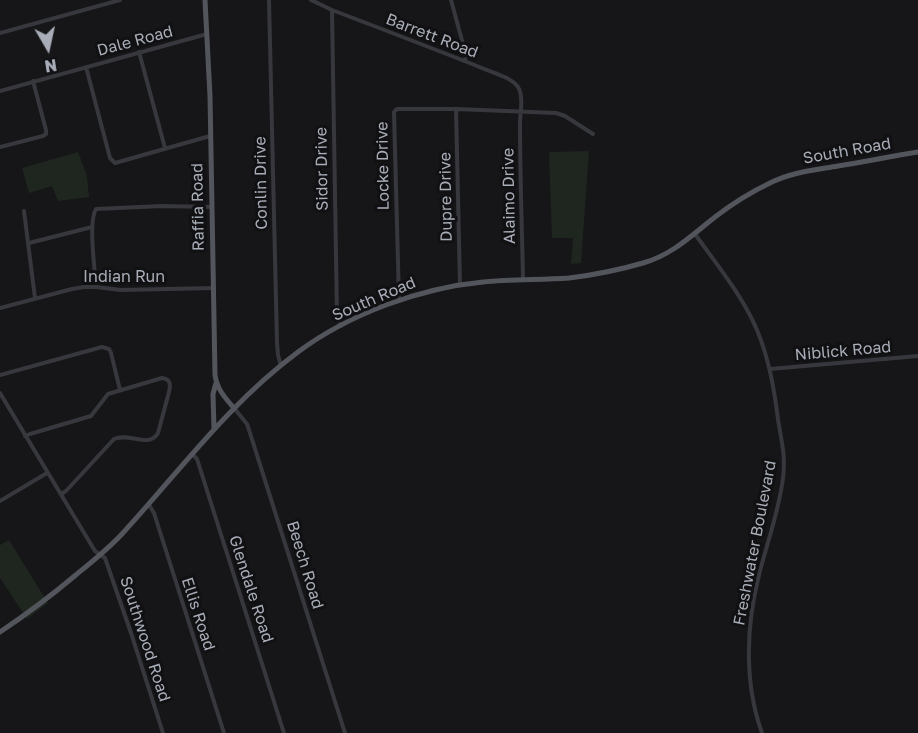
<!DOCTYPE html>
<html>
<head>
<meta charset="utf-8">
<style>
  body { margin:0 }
  #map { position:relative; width:918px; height:733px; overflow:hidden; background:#161618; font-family:"Golos Text",sans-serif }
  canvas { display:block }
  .north { position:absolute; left:18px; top:18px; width:60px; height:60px; -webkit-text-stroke:4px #111113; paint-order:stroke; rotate:171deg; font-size:16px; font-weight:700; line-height:24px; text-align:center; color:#a8adb8 }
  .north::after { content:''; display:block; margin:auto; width:21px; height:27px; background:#a8adb8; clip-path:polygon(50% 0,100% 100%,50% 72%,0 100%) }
</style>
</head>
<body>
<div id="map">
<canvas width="918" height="733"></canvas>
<div class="north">N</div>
</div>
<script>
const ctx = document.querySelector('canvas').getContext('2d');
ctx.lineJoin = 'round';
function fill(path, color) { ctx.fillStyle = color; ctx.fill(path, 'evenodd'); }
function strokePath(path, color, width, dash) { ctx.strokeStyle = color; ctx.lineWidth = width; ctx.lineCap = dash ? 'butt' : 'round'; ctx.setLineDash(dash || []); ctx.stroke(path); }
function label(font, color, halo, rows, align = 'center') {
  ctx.font = font + ' "Golos Text",sans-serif'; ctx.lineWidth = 6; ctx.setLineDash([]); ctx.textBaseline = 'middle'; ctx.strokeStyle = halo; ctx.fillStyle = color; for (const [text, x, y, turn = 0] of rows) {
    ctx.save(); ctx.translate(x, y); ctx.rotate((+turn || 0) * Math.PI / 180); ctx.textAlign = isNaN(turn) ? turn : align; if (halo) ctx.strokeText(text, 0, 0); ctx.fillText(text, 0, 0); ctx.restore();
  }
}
const green = new Path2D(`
  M 589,151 L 581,263 L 571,264 L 573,238 L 552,238 L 549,152 Z
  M 78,152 L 87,176 L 89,197 L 58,201 L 52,186 L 29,193 L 22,168 Z
  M 9,540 L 48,603 L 27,619 L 0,578 L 0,545 Z`);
const minor = new Path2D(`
  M 269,0 L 277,343 L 278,355 L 281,366
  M 311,0 L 332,10 C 382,29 432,48 482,68 C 493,73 511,77 518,87 C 524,97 520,112 520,123 C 520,175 522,227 523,279
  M 451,0 L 466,55 L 465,61
  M 332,10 L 337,317 L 341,326
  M 0,33 L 120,0
  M 139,52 L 165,148
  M 86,67 L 110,158 L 115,163 L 210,136
  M 0,91 L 207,34
  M 456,109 L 460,285
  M 0,147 L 43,136 L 46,134 L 46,130 L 33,81
  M 24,211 L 35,298
  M 695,234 C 717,265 742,295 757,330 C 769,359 774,388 778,419 C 781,440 786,455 783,478 C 779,511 767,543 759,575 C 746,626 744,683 762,733
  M 29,243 L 92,227
  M 96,287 C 95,270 88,221 96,209 L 162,206 L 212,207
  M 399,300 L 394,112 L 397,109 L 456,109 L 556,113 L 565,116 L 593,134
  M 0,308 L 72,289 L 84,287 L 96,287 L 121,290 L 214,288
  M 770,369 L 918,356
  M 0,375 L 102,347 L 109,349 L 111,353 L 120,390
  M 0,393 L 95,551 L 105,558 L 131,633 L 163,733
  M 234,408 L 247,424 L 250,433 L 345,733
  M 25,436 L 30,434 L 91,416 L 108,394 L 162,378 C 170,379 171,384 169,392 L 158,433 C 149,449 130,432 114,439 L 66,491 L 61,494
  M 192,454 L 197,459 L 284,733
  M 0,501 L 47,473
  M 149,505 L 154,513 L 224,733`);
const major = new Path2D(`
  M 205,0 L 210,96 L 215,375 C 217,389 225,398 234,408
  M 214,429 L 213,394 L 216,383
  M 0,632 C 27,614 52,595 77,574 C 93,561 108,549 122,534 C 179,472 229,403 298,352 C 349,314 420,288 483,282 C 511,279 540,280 569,278 C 594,275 619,270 643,263 C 672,255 692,235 715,217 C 732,204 751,192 770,183 C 792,172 815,170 838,166 C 865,162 891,156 918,152`);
const streetNames = [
  ["Barrett Road",432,36,21],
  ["Dale Road",135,41,-15],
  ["South Road",847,151,-10],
  ["Locke Drive",383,166,-91],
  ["Sidor Drive",322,169,-91],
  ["Conlin Drive",261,183,-91],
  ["Alaimo Drive",509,196,-91],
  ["Dupre Drive",446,197,-91],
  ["Raffia Road",198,207,-91],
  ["Indian Run",124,277],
  ["South Road",374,299,-23],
  ["Niblick Road",843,351,-5],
  ["Freshwater Boulevard",755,543,-79],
  ["Beech Road",305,565,73],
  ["Glendale Road",251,589,72],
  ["Ellis Road",198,614,72],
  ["Southwood Road",145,639,72]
];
fill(green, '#1e261f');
strokePath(minor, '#37383d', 4);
strokePath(major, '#53555c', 5);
label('16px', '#a8adb8', '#111113', streetNames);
</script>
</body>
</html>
